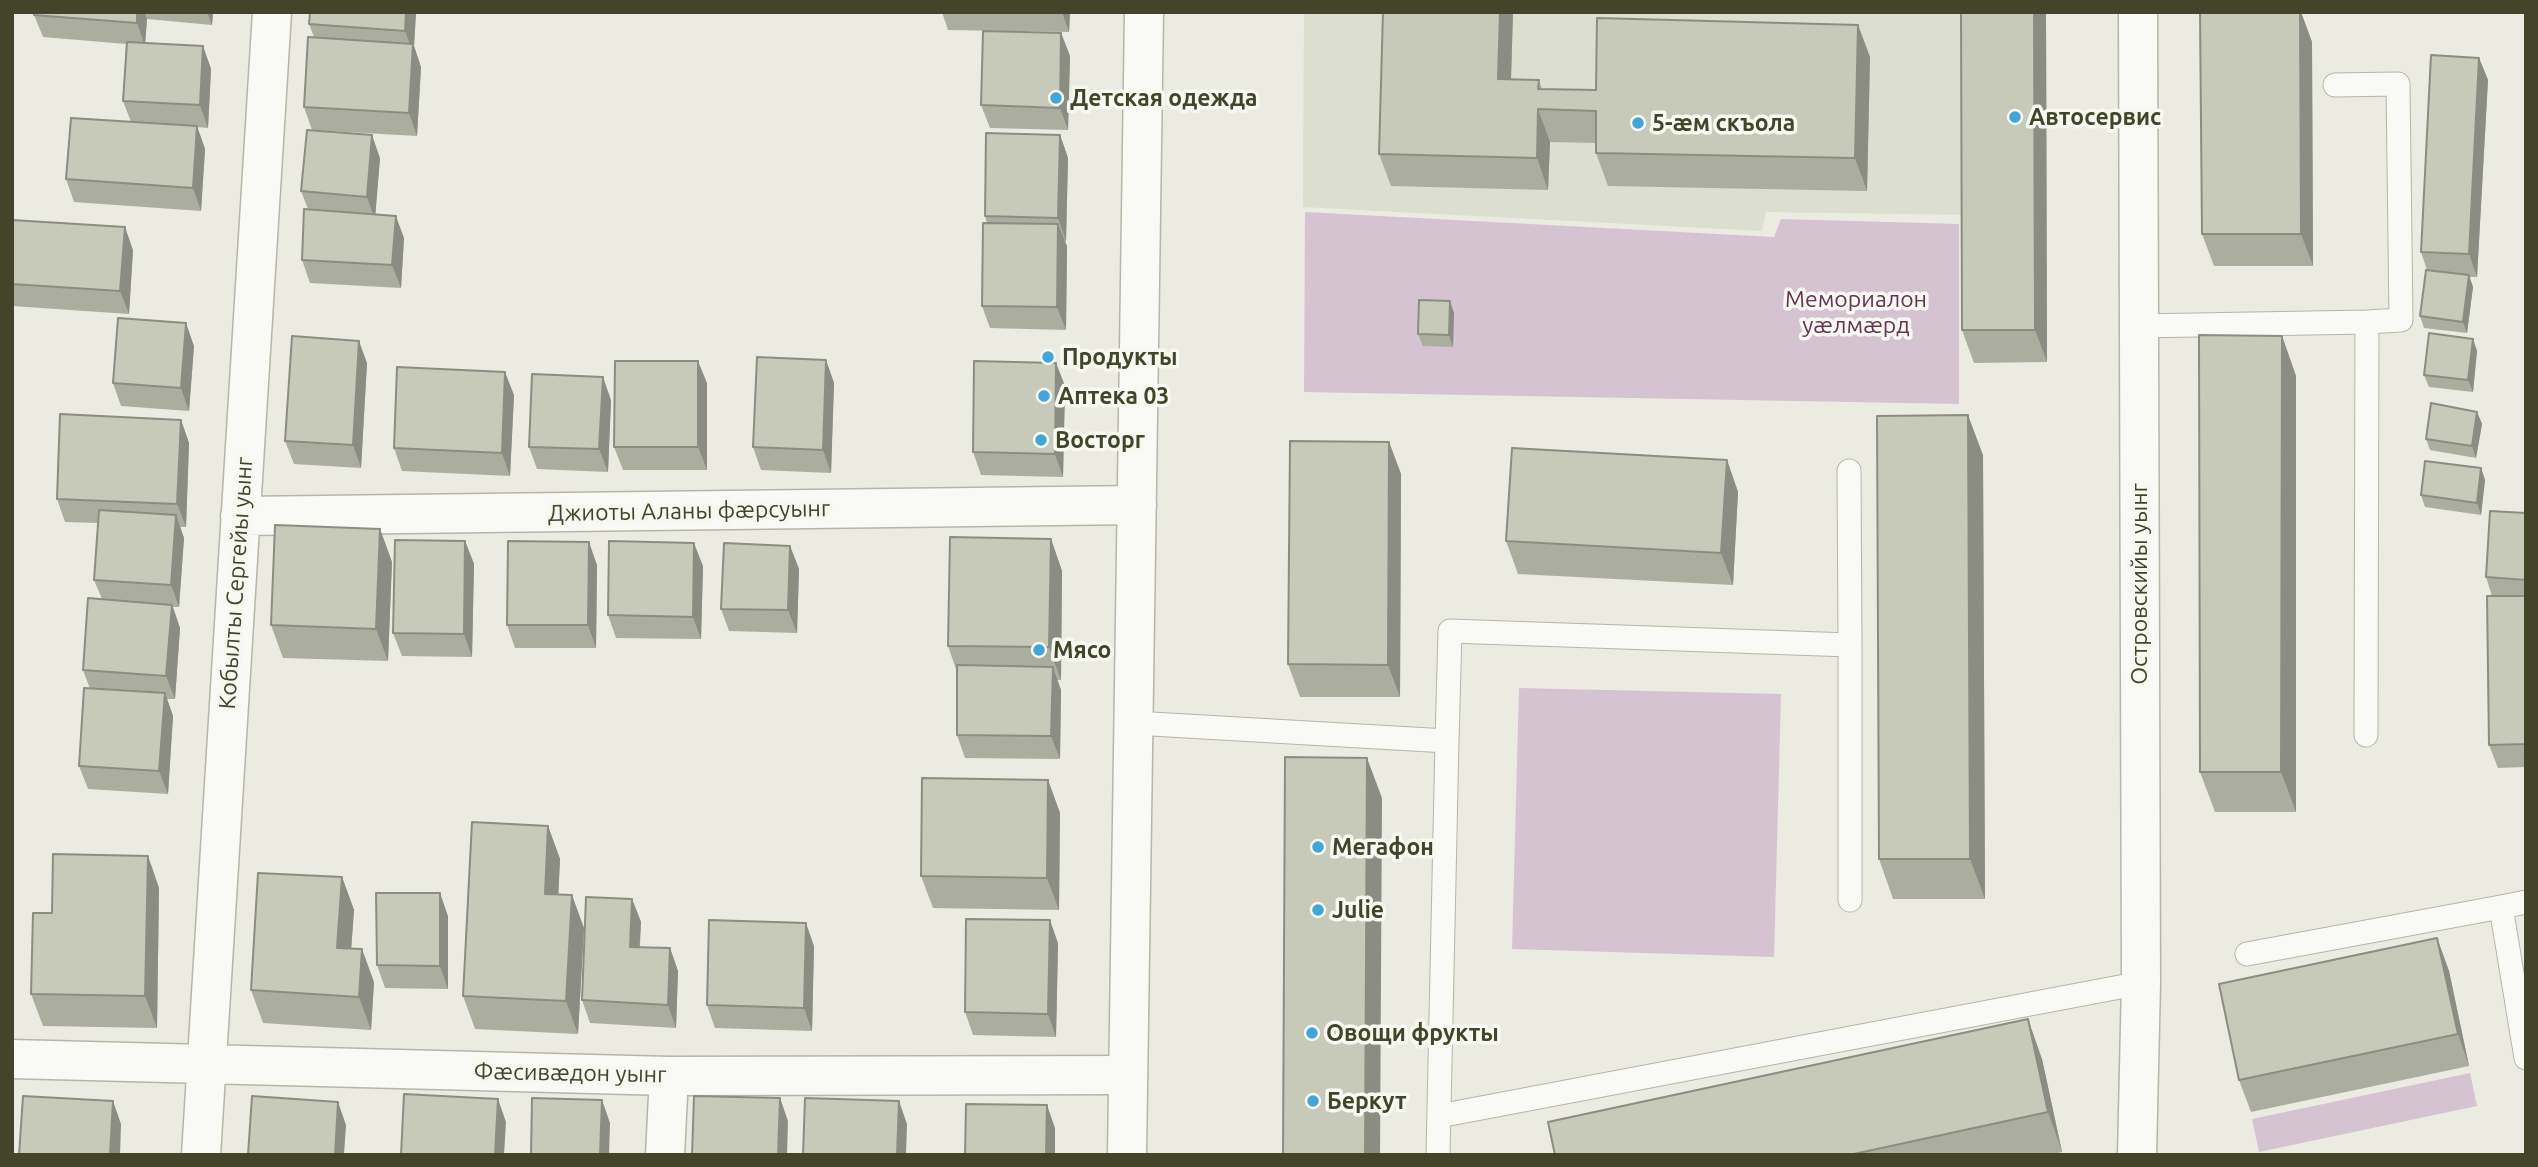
<!DOCTYPE html>
<html>
<head>
<meta charset="utf-8">
<style>
  body { margin:0 }
  #map { position:relative; width:2538px; height:1167px; overflow:hidden; background:#ebebe2; font-family:Ubuntu,sans-serif }
  canvas { display:block }
  .frame { position:absolute; inset:0; border:14px solid #424529; pointer-events:none }
</style>
</head>
<body>
<div id="map">
<canvas width="2538" height="1167"></canvas>
<div class="frame"></div>
</div>
<script>
const ctx = document.querySelector('canvas').getContext('2d');
ctx.lineJoin = 'round';
function fill(path, color) { ctx.fillStyle = color; ctx.fill(path, 'evenodd'); }
function strokePath(path, color, width, dash) { ctx.strokeStyle = color; ctx.lineWidth = width; ctx.lineCap = dash ? 'butt' : 'round'; ctx.setLineDash(dash || []); ctx.stroke(path); }
function label(font, color, halo, rows, align = 'center') {
  ctx.font = font + ' Ubuntu,sans-serif'; ctx.lineWidth = 7; ctx.setLineDash([]); ctx.textBaseline = 'middle'; ctx.strokeStyle = halo; ctx.fillStyle = color; for (const [text, x, y, turn = 0] of rows) {
    ctx.save(); ctx.translate(x, y); ctx.rotate((+turn || 0) * Math.PI / 180); ctx.textAlign = isNaN(turn) ? turn : align; if (halo) ctx.strokeText(text, 0, 0); ctx.fillText(text, 0, 0); ctx.restore();
  }
}
const built = new Path2D(`
  M 1304,12 L 1973,12 L 1973,215 L 1766,212 L 1762,231 L 1303,207 Z`);
const green = new Path2D(`
  M 1305,212 L 1774,237 L 1781,219 L 1959,224 L 1959,404 L 1304,392 Z
  M 1519,688 L 1781,694 L 1774,957 L 1512,949 Z
  M 2470,1073 L 2477,1106 L 2259,1152 L 2252,1119 Z`);
const service = new Path2D(`
  M 2335,85 L 2398,84 L 2401,320 L 2367,322
  M 2138,326 L 2367,322 L 2366,735
  M 1849,471 L 1850,645
  M 1134,723 L 1447,741 L 1450,631 L 1850,645 L 1850,900
  M 2526,902 L 2501,907 L 2526,1058
  M 2247,954 L 2501,907
  M 1439,1116 L 2141,983
  M 1438,1155 L 1447,741`);
const minor = new Path2D(`
  M 240,516 L 1137,505
  M 12,1059 L 669,1076 L 1128,1075
  M 201,1155 L 272,12
  M 665,1155 L 669,1076
  M 2137,1155 L 2141,983 L 2138,12`);
const tertiary = new Path2D(`
  M 1127,1155 L 1144,12`);
const wall = new Path2D(`
  M 34,12 L 213,12 L 212,25 L 147,19 L 145,43 L 203,46 L 211,69 L 208,128 L 197,127 L 205,149 L 201,211 L 74,202 L 66,179 L 131,122 L 123,101 L 126,44 L 43,37 L 34,15 Z
  M 310,12 L 416,12 L 414,46 L 421,67 L 417,136 L 312,130 L 304,107 L 314,37 L 309,24 Z
  M 942,12 L 1070,12 L 1069,32 L 948,30 Z
  M 1513,12 L 1511,79 L 1539,80 L 1542,89 L 1596,90 L 1858,25 L 1870,57 L 1867,191 L 1608,186 L 1596,153 L 1596,143 L 1550,142 L 1548,190 L 1391,186 L 1379,154 Z
  M 1961,12 L 2046,12 L 2047,362 L 1974,363 L 1962,330 Z
  M 2200,12 L 2301,12 L 2312,42 L 2313,266 L 2214,266 L 2202,234 Z
  M 1061,33 L 1070,56 L 1068,130 L 990,128 L 981,105 Z
  M 2479,58 L 2488,80 L 2477,277 L 2469,277 L 2473,287 L 2467,333 L 2424,328 L 2420,316 L 2427,270 L 2421,252 Z
  M 1060,135 L 1068,158 L 1066,241 L 1065,241 L 1067,246 L 1066,330 L 990,328 L 982,306 L 987,223 L 985,216 Z
  M 380,158 L 375,214 L 404,238 L 401,288 L 310,283 L 302,260 L 308,209 L 301,191 Z
  M 12,220 L 133,250 L 129,314 L 12,306 Z
  M 1454,313 L 1453,347 L 1423,346 L 1418,334 Z
  M 2282,336 L 2296,376 L 2296,812 L 2215,812 L 2200,772 Z
  M 2473,339 L 2477,351 L 2473,392 L 2429,387 L 2424,375 Z
  M 194,346 L 189,411 L 121,406 L 113,383 Z
  M 826,360 L 834,383 L 831,473 L 761,470 L 753,447 Z
  M 367,363 L 361,468 L 294,464 L 285,441 Z
  M 1056,363 L 1065,386 L 1063,477 L 981,475 L 973,452 Z
  M 707,383 L 707,470 L 623,470 L 614,447 Z
  M 514,395 L 510,476 L 402,471 L 394,448 Z
  M 611,400 L 608,472 L 537,469 L 529,447 Z
  M 2477,412 L 2482,424 L 2476,458 L 2430,450 L 2426,439 Z
  M 181,420 L 189,443 L 186,527 L 180,527 L 184,538 L 179,607 L 173,607 L 180,628 L 175,699 L 167,699 L 173,716 L 168,794 L 88,789 L 79,766 L 90,689 L 83,670 L 102,599 L 94,580 L 98,523 L 65,522 L 57,499 Z
  M 1389,442 L 1401,474 L 1400,697 L 1300,697 L 1288,664 Z
  M 1983,455 L 1985,899 L 1893,899 L 1879,859 Z
  M 1727,460 L 1738,492 L 1733,585 L 1518,574 L 1506,541 Z
  M 2481,468 L 2485,480 L 2481,515 L 2425,507 L 2421,495 Z
  M 2526,513 L 2526,767 L 2498,768 L 2489,745 L 2492,596 L 2486,577 Z
  M 380,529 L 392,562 L 388,661 L 283,658 L 271,625 Z
  M 1051,539 L 1062,571 L 1061,680 L 1057,680 L 1061,690 L 1060,759 L 965,758 L 957,735 L 957,672 L 948,646 Z
  M 465,541 L 474,564 L 472,657 L 402,656 L 393,633 Z
  M 790,546 L 799,569 L 797,633 L 729,631 L 721,609 Z
  M 597,565 L 596,648 L 515,648 L 507,625 Z
  M 703,566 L 701,639 L 616,638 L 608,615 Z
  M 1048,780 L 1060,813 L 1059,910 L 933,908 L 921,876 Z
  M 548,826 L 560,859 L 558,894 L 584,928 L 578,1034 L 475,1029 L 463,996 Z
  M 148,856 L 159,888 L 157,1028 L 43,1026 L 31,994 L 52,913 Z
  M 342,877 L 354,910 L 351,949 L 374,982 L 371,1030 L 263,1023 L 251,990 Z
  M 632,899 L 641,922 L 640,947 L 670,948 L 678,971 L 676,1028 L 590,1023 L 582,1000 Z
  M 448,916 L 448,989 L 385,988 L 377,965 Z
  M 2437,938 L 2449,971 L 2469,1066 L 2251,1112 L 2239,1080 Z
  M 1058,943 L 1056,1037 L 973,1035 L 965,1012 Z
  M 814,946 L 812,1031 L 715,1028 L 707,1005 Z
  M 2042,1059 L 2062,1152 L 2050,1155 L 1555,1155 Z`);
const shadedWall = new Path2D(`
  M 137,12 L 144,12 L 147,19 L 145,46 L 137,23 Z
  M 207,12 L 213,12 L 212,25 Z
  M 406,12 L 416,12 L 414,46 L 421,67 L 417,136 L 409,113 L 412,51 L 405,31 Z
  M 1062,12 L 1070,12 L 1069,32 Z
  M 1500,12 L 1513,12 L 1510,111 L 1498,79 Z
  M 2034,12 L 2046,12 L 2047,362 L 2035,330 Z
  M 2300,12 L 2301,12 L 2312,42 L 2313,266 L 2301,234 Z
  M 1858,25 L 1870,57 L 1867,191 L 1855,158 Z
  M 1061,33 L 1070,56 L 1068,130 L 1060,108 Z
  M 203,46 L 211,69 L 208,128 L 200,105 Z
  M 2479,58 L 2488,80 L 2477,277 L 2469,254 Z
  M 1538,109 L 1550,142 L 1548,190 L 1537,158 Z
  M 197,126 L 205,149 L 201,211 L 193,188 Z
  M 372,135 L 380,158 L 375,220 L 367,197 Z
  M 1060,135 L 1068,158 L 1066,241 L 1058,218 Z
  M 396,216 L 404,238 L 401,288 L 392,265 Z
  M 1058,224 L 1067,246 L 1066,330 L 1057,307 Z
  M 125,227 L 133,250 L 129,314 L 120,291 Z
  M 2469,275 L 2473,287 L 2467,333 L 2463,322 Z
  M 1450,301 L 1454,313 L 1453,347 L 1449,335 Z
  M 186,323 L 194,346 L 189,411 L 181,388 Z
  M 2282,336 L 2296,376 L 2296,812 L 2281,772 Z
  M 2473,339 L 2477,351 L 2473,392 L 2468,380 Z
  M 359,341 L 367,363 L 361,468 L 353,445 Z
  M 826,360 L 834,383 L 831,473 L 823,450 Z
  M 698,361 L 707,383 L 707,470 L 698,447 Z
  M 1056,363 L 1065,386 L 1063,477 L 1055,454 Z
  M 505,372 L 514,395 L 510,476 L 502,453 Z
  M 603,377 L 611,400 L 608,472 L 599,449 Z
  M 2477,412 L 2482,424 L 2476,458 L 2472,446 Z
  M 1968,415 L 1983,455 L 1985,899 L 1970,859 Z
  M 181,420 L 189,443 L 186,527 L 177,504 Z
  M 1389,442 L 1401,474 L 1400,697 L 1388,665 Z
  M 1727,460 L 1738,492 L 1733,585 L 1721,553 Z
  M 2481,468 L 2485,480 L 2481,515 L 2477,503 Z
  M 176,515 L 184,538 L 179,607 L 171,585 Z
  M 380,529 L 392,562 L 388,661 L 376,629 Z
  M 1051,539 L 1062,571 L 1061,680 L 1049,647 Z
  M 465,541 L 474,564 L 472,657 L 464,634 Z
  M 589,542 L 597,565 L 596,648 L 588,625 Z
  M 694,543 L 703,566 L 701,639 L 693,617 Z
  M 790,546 L 799,569 L 797,633 L 788,610 Z
  M 172,605 L 180,628 L 175,699 L 166,676 Z
  M 1053,667 L 1061,690 L 1060,759 L 1051,736 Z
  M 165,693 L 173,716 L 168,794 L 159,771 Z
  M 1367,758 L 1382,798 L 1380,1155 L 1365,1155 Z
  M 1048,780 L 1060,813 L 1059,910 L 1047,878 Z
  M 548,826 L 560,859 L 557,926 L 545,894 Z
  M 148,856 L 159,888 L 157,1028 L 145,996 Z
  M 342,877 L 354,910 L 349,980 L 337,948 Z
  M 440,893 L 448,916 L 448,989 L 440,966 Z
  M 572,895 L 584,928 L 578,1034 L 566,1001 Z
  M 632,899 L 641,922 L 638,969 L 630,947 Z
  M 1050,920 L 1058,943 L 1056,1037 L 1048,1014 Z
  M 806,923 L 814,946 L 812,1031 L 804,1008 Z
  M 2437,938 L 2449,971 L 2469,1066 L 2458,1034 Z
  M 670,948 L 678,971 L 676,1028 L 668,1005 Z
  M 362,949 L 374,982 L 371,1030 L 359,997 Z
  M 2028,1019 L 2042,1059 L 2062,1152 L 2048,1112 Z
  M 780,1098 L 788,1121 L 787,1155 L 778,1155 Z
  M 498,1099 L 506,1122 L 504,1155 L 495,1155 Z
  M 602,1100 L 610,1123 L 609,1155 L 600,1155 Z
  M 113,1101 L 121,1124 L 120,1155 L 110,1155 Z
  M 899,1101 L 907,1124 L 906,1155 L 897,1155 Z
  M 338,1102 L 346,1125 L 344,1155 L 335,1155 Z
  M 1047,1105 L 1055,1128 L 1055,1155 L 1046,1155 Z`);
const building = new Path2D(`
  M 34,12 L 137,12 L 137,23 L 34,15 Z
  M 310,12 L 406,12 L 405,31 L 309,24 Z
  M 1383,12 L 1500,12 L 1498,79 L 1539,80 L 1538,89 L 1596,90 L 1597,18 L 1858,25 L 1855,158 L 1596,153 L 1596,111 L 1538,109 L 1537,158 L 1379,154 Z
  M 1961,12 L 2034,12 L 2035,330 L 1962,330 Z
  M 2200,12 L 2300,12 L 2301,234 L 2202,234 Z
  M 983,31 L 1061,33 L 1060,108 L 981,105 Z
  M 308,37 L 413,44 L 409,113 L 304,107 Z
  M 127,42 L 203,46 L 200,105 L 123,101 Z
  M 2431,55 L 2479,58 L 2469,254 L 2421,252 Z
  M 71,118 L 197,126 L 193,188 L 66,179 Z
  M 307,130 L 372,135 L 367,197 L 301,191 Z
  M 986,133 L 1060,135 L 1058,218 L 985,216 Z
  M 304,209 L 396,216 L 392,265 L 302,260 Z
  M 12,220 L 125,227 L 120,291 L 12,284 Z
  M 983,223 L 1058,224 L 1057,307 L 982,306 Z
  M 2426,270 L 2469,275 L 2463,322 L 2420,316 Z
  M 1419,300 L 1450,301 L 1449,335 L 1418,334 Z
  M 118,318 L 186,323 L 181,388 L 113,383 Z
  M 2429,333 L 2473,339 L 2468,380 L 2424,375 Z
  M 2199,335 L 2282,336 L 2281,772 L 2200,772 Z
  M 292,336 L 359,341 L 353,445 L 285,441 Z
  M 757,357 L 826,360 L 823,450 L 753,447 Z
  M 615,361 L 698,361 L 698,447 L 614,447 Z
  M 974,361 L 1056,363 L 1055,454 L 973,452 Z
  M 397,367 L 505,372 L 502,453 L 394,448 Z
  M 532,374 L 603,377 L 599,449 L 529,447 Z
  M 2431,403 L 2477,412 L 2472,446 L 2426,439 Z
  M 60,414 L 181,420 L 177,504 L 57,499 Z
  M 1968,415 L 1970,859 L 1879,859 L 1877,416 Z
  M 1290,441 L 1389,442 L 1388,665 L 1288,664 Z
  M 1512,448 L 1727,460 L 1721,553 L 1506,541 Z
  M 2425,461 L 2481,468 L 2477,503 L 2421,495 Z
  M 99,510 L 176,515 L 171,585 L 94,580 Z
  M 2490,511 L 2526,513 L 2526,580 L 2486,577 Z
  M 275,525 L 380,529 L 376,629 L 271,625 Z
  M 950,537 L 1051,539 L 1049,647 L 948,646 Z
  M 395,540 L 465,541 L 464,634 L 393,633 Z
  M 508,541 L 589,542 L 588,625 L 507,625 Z
  M 609,541 L 694,543 L 693,617 L 608,615 Z
  M 724,543 L 790,546 L 788,610 L 721,609 Z
  M 2487,596 L 2526,596 L 2526,744 L 2489,745 Z
  M 88,598 L 172,605 L 166,676 L 83,670 Z
  M 957,665 L 1053,667 L 1051,736 L 957,735 Z
  M 84,688 L 165,693 L 159,771 L 79,766 Z
  M 1285,757 L 1367,758 L 1365,1155 L 1283,1155 Z
  M 922,778 L 1048,780 L 1047,878 L 921,876 Z
  M 472,822 L 548,826 L 545,894 L 572,895 L 566,1001 L 463,996 Z
  M 53,854 L 148,856 L 145,996 L 31,994 L 33,913 L 52,913 Z
  M 258,873 L 342,877 L 337,948 L 362,949 L 359,997 L 251,990 Z
  M 376,893 L 440,893 L 440,966 L 377,965 Z
  M 586,897 L 632,899 L 630,947 L 670,948 L 668,1005 L 582,1000 Z
  M 966,919 L 1050,920 L 1048,1014 L 965,1012 Z
  M 709,920 L 806,923 L 804,1008 L 707,1005 Z
  M 2437,938 L 2458,1034 L 2239,1080 L 2219,984 Z
  M 2028,1019 L 2048,1112 L 1849,1155 L 1555,1155 L 1548,1122 Z
  M 404,1094 L 498,1099 L 495,1155 L 401,1155 Z
  M 23,1096 L 113,1101 L 110,1155 L 19,1155 Z
  M 252,1096 L 338,1102 L 335,1155 L 248,1155 Z
  M 694,1096 L 780,1098 L 778,1155 L 692,1155 Z
  M 532,1098 L 602,1100 L 600,1155 L 531,1155 Z
  M 805,1098 L 899,1101 L 897,1155 L 803,1155 Z
  M 966,1104 L 1047,1105 L 1046,1155 L 965,1155 Z`);
const markers = [
  [1056,98,7,"#41a5d7"],
  [2015,117,7,"#41a5d7"],
  [1638,123,7,"#41a5d7"],
  [1048,357,7,"#41a5d7"],
  [1044,396,7,"#41a5d7"],
  [1041,440,7,"#41a5d7"],
  [1039,650,7,"#41a5d7"],
  [1318,847,7,"#41a5d7"],
  [1318,910,7,"#41a5d7"],
  [1312,1033,7,"#41a5d7"],
  [1313,1101,7,"#41a5d7"]
];
const poiNames = [
  ["Детская одежда",1070,98],
  ["Автосервис",2029,117],
  ["5-æм скъола",1652,123],
  ["Продукты",1062,357],
  ["Аптека 03",1058,396],
  ["Восторг",1055,440],
  ["Мясо",1053,650],
  ["Мегафон",1332,847],
  ["Julie",1332,910],
  ["Овощи фрукты",1326,1033],
  ["Беркут",1327,1101]
];
const parkNames = [
  ["Мемориалон",1856,299],
  ["уæлмæрд",1856,325]
];
const streetNames = [
  ["Джиоты Аланы фæрсуынг",689,511,-1],
  ["Кобылты Сергейы уынг",236,583,-86],
  ["Островскийы уынг",2139,584,-90],
  ["Фæсивæдон уынг",570,1073,1]
];
fill(built, '#dcded0');
fill(green, '#d6c3d2');
strokePath(service, '#b5b6a7', 25);
strokePath(minor, '#b5b6a7', 41);
strokePath(tertiary, '#b5b6a7', 41);
strokePath(service, '#f9f9f5', 23);
strokePath(minor, '#f9f9f5', 38);
strokePath(tertiary, '#f9f9f5', 38);
fill(wall, '#abae9f');
fill(shadedWall, '#8b8d82');
fill(building, '#c7cab9');
strokePath(building, '#8b8d82', 2);
for (const [x, y, r, color] of markers) { const dot = new Path2D(); dot.arc(x, y, r, 0, 2 * Math.PI); ctx.fillStyle = color; ctx.fill(dot); strokePath(dot, '#f8f8f2', 2.5); }
label('bold 23px', '#424529', '#f8f8f2', poiNames, 'left');
label('23px', '#623555', '#f8f8f2', parkNames);
label('23px', '#424529', '#f8f8f2', streetNames);
</script>
</body>
</html>
